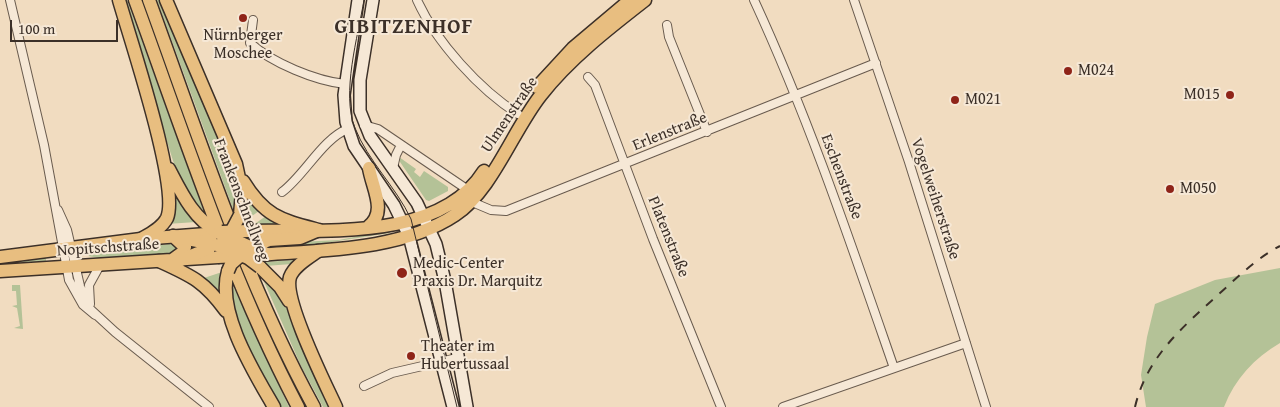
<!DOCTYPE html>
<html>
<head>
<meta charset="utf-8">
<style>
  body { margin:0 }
  #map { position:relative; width:1280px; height:407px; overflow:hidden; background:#f1dcc0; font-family:"Gentium Book Plus",serif }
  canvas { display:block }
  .scale { position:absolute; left:10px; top:20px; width:108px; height:22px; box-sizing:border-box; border:2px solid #3c3028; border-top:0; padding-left:6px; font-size:15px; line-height:18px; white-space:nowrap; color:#3c3028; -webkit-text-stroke:4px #f6e8d6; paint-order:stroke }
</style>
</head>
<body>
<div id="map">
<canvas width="1280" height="407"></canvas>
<div class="scale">100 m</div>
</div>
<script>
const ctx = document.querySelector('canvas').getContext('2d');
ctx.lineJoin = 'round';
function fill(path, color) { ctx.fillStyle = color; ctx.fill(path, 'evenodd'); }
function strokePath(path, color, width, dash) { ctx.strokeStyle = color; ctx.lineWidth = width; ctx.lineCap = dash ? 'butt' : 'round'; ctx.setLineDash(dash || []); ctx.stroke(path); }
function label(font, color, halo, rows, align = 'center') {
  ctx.font = font + ' "Gentium Book Plus",serif'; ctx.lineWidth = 4; ctx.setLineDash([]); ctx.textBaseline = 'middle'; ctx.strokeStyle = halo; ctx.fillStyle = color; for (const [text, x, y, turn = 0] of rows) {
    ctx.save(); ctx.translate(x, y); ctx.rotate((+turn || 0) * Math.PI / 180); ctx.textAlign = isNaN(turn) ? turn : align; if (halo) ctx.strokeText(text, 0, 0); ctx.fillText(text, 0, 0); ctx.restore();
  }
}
const green = new Path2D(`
  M 122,0 L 127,0 L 205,215 L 193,201 L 176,170 Z
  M 157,0 L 161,0 L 237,180 L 233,209 Z
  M 399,157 L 416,169 L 414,172 L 420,177 L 424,171 L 448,187 L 448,191 L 429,201 L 426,200 L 398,159 Z
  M 174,194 L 196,222 L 167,224 Z
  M 246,196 L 259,211 L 252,216 L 244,217 Z
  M 266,216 L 281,225 L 244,225 L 256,223 Z
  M 389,230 L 390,233 L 299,247 L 297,245 L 298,242 L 339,240 Z
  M 169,244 L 178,245 L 177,253 L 99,258 L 88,256 L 91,254 Z
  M 46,256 L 46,262 L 0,265 L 0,261 Z
  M 296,260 L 292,264 L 265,266 L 263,262 Z
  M 1280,268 L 1280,343 C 1254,358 1235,379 1224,407 L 1146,407 L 1141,375 L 1147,337 L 1155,304 L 1215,280 Z
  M 245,269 L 309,407 L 303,407 L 240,271 Z
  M 222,272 L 221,300 L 201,279 Z
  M 262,277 C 297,310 312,364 331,407 L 323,407 L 301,366 Z
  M 232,284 L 289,407 L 277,407 C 259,368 230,328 232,284 Z
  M 12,285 L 20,285 L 23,329 L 14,328 L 20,326 L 17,308 L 12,306 L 17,305 L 16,291 L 12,291 Z`);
const minor = new Path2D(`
  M 10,0 L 44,145 L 69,280 L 83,305 L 95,315
  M 417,0 C 436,42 480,90 518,114
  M 754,0 C 809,119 851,244 894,368
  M 854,0 L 909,162 L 986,407
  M 253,20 L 250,43 C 272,63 316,81 345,84
  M 667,25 L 669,37 L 707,132
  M 588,77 L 595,85 L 653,239 L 721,407
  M 364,125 L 378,129 L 468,190
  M 393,168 L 396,155 L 401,145
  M 282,192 C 304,176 323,138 348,129
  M 472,202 L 491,210 L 506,211 L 876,63
  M 58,210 L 67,230 L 80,286 L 90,309 L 115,332 L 209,407
  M 90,304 L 89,285 L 100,265
  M 364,386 L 392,373 L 457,358
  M 783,407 L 966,343`);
const secondary = new Path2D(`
  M 358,0 L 344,95 L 346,122 L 354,146 L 394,205 L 409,236 L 453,407
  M 373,0 L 360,80 L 360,111 L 370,136 L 417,203 L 436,244 L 445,281 L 467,407`);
const primary = new Path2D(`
  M 537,87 L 573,48 L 630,0
  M 368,227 C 388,212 372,188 369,168
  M 247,231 C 319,229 439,243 484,171
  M 256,255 C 319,250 401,251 455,215 C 492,191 513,130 541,95 C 569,59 609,28 645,0
  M 0,257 L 141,239 L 219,233
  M 172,260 L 183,252 L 185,247 L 173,236
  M 0,271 L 218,257`);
const trunk = new Path2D(`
  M 119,0 C 130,39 180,187 167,218 C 162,228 150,234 141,239
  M 135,0 C 185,137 230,278 298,407
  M 149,0 C 199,137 244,279 314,407
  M 166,0 L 236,164 L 242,192 L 240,215
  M 169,169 C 182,194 193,218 219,233
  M 243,181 C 265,217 281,220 319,230
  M 173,236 L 217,245
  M 250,247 L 269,240 L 300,238 L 319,230
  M 250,247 L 267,254
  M 318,251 C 308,258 294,266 290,277 C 283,300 325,383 336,407
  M 181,260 L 217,245
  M 159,261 C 192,276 204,281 226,311
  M 260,267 L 280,287 L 289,301
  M 228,271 C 216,312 254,372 274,407`);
const tram = new Path2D(`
  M 364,0 C 358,36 341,94 355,128 C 368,161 396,187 411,219 L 457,407`);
const rail = new Path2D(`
  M 1135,407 C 1147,356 1183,327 1220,293 C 1239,276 1257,258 1280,246`);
const primaryBridge = new Path2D(`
  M 222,232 L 247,231
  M 218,257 L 256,255`);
const trunkBridge = new Path2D(`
  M 231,232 L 240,215
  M 219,233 L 250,247 L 231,264 L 228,271
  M 217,245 L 248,258 L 260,267`);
const markers = [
  [243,18,5,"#8f2418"],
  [1068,71,5,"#8f2418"],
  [1230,95,5,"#8f2418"],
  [955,100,5,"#8f2418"],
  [1170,189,5,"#8f2418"],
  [402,273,6,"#8f2418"],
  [411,356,5,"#8f2418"]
];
const poiNames = [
  ["Nürnberger",243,36,"center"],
  ["Moschee",243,54,"center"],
  ["M024",1078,71],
  ["M015",1220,95,"right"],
  ["M021",965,100],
  ["M050",1180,189],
  ["Medic-Center",413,264],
  ["Praxis Dr. Marquitz",413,282],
  ["Theater im",421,347],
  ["Hubertussaal",421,365]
];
const streetNames = [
  ["Ulmenstraße",510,115,-56],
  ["Erlenstraße",670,132,-22],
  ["Eschenstraße",841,177,69],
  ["Vogelweiherstraße",935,199,72],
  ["Frankenschnellweg",241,200,69],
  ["Platenstraße",668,237,68],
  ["Nopitschstraße",108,248,-4]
];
const districtNames = [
  ["GIBITZENHOF",404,28]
];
fill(green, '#b4c297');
strokePath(minor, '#695b4e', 10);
strokePath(secondary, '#3c3028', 14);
strokePath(primary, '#3c3028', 15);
strokePath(trunk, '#3c3028', 15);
strokePath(minor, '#f6e8d6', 8);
strokePath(secondary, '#f6e8d6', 11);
strokePath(primary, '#e8be80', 12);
strokePath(trunk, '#e8be80', 12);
strokePath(tram, '#3c3028', 1);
strokePath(rail, '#3c3028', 2, [9, 9]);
strokePath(primaryBridge, '#3c3028', 15, []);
strokePath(trunkBridge, '#3c3028', 15, []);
strokePath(primaryBridge, '#e8be80', 12);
strokePath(trunkBridge, '#e8be80', 12);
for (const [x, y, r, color] of markers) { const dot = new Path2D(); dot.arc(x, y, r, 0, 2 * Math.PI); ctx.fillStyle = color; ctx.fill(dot); strokePath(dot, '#f6e8d6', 2); }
label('16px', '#3c3028', '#f6e8d6', poiNames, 'left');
label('16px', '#3c3028', '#f6e8d6', streetNames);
ctx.letterSpacing = '1px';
label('bold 21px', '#3c3028', '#f6e8d6', districtNames);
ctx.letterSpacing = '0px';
</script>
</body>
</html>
